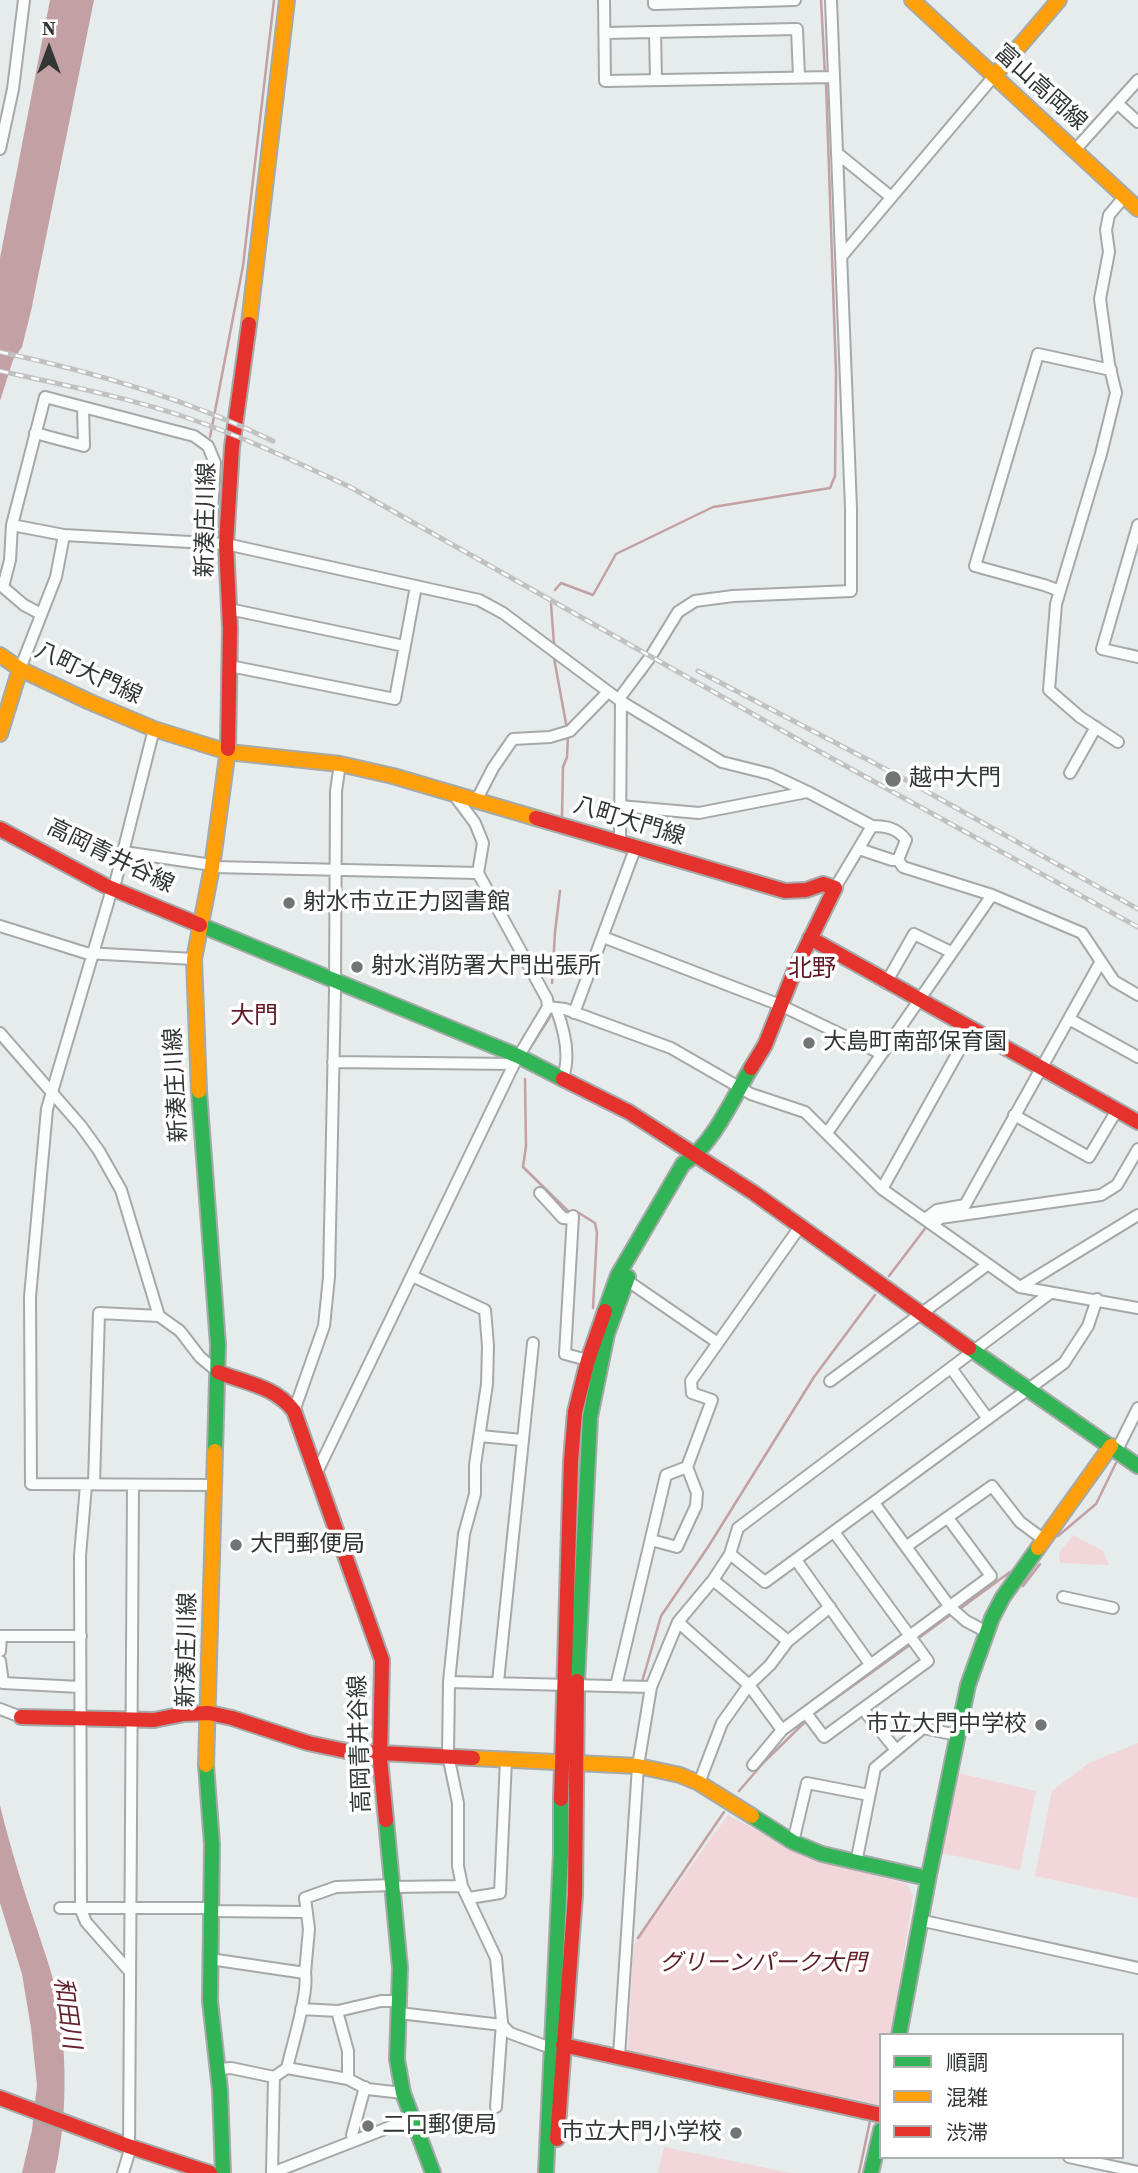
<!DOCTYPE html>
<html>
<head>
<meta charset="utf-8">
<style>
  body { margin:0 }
  #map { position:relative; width:1138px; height:2173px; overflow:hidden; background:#e6ebeb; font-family:"Source Serif 4","Noto Sans JP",serif }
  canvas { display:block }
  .legend { position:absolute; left:879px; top:2033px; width:245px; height:126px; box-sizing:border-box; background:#fff; border:2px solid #adafae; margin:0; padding:9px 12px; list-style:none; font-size:21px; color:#323635 }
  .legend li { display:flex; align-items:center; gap:14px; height:35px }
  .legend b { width:35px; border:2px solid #adafae }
  .north { position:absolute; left:14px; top:14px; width:70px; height:70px; -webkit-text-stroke:5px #fff; paint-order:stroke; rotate:0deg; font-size:19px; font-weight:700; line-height:28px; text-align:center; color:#323635 }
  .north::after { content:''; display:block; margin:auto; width:24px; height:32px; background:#323635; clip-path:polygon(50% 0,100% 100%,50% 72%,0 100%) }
</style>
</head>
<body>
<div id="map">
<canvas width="1138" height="2173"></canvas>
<ul class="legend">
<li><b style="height:9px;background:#30b455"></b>順調</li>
<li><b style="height:9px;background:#ff9f0a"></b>混雑</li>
<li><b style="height:9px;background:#e5322d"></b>渋滞</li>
</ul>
<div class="north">N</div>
</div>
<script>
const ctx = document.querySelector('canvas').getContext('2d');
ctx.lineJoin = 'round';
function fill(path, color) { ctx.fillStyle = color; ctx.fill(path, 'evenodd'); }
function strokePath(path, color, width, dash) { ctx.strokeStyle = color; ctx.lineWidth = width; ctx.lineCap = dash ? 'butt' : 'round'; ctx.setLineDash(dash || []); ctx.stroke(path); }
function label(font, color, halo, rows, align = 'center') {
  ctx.font = font + ' "Source Serif 4","Noto Sans JP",serif'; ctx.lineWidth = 7; ctx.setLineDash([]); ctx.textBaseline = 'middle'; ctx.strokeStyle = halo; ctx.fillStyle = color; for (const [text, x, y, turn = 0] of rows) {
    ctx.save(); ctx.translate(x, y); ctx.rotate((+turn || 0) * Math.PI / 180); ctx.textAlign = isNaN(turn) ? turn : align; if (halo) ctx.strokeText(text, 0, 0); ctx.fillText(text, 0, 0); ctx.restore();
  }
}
const green = new Path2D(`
  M 1073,1535 L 1103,1551 L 1109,1565 L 1060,1563 L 1059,1553 Z
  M 1138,1743 L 1138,1898 L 1035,1876 L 1052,1791 L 1089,1763 Z
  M 958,1773 L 1036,1791 L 1020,1870 L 942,1853 Z
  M 728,1815 L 807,1857 L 907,1884 L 913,1896 L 891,2035 L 881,2035 L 881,2095 L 879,2109 L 628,2051 L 633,1946 Z
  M 664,2147 L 791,2173 L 658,2173 Z`);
const water = new Path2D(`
  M 50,0 L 94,0 L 31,311 L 22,347 L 13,360 L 0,401 L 0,258 Z
  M 0,1805 C 10,1847 23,1888 37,1929 C 45,1954 55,1980 59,2007 C 67,2061 67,2120 55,2173 L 22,2173 L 32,2130 L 37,2085 L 31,2028 L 22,1974 L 0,1903 Z`);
const stream = new Path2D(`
  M 821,0 L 825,75
  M 210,437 L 243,266 L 274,0
  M 555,590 L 561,583 L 593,595 L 616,554 L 713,507 L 830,488 L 835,476 L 836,373 L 826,82
  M 551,604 L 554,644
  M 554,658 L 567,729
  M 562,816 L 563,767 L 567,757 L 568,736
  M 552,983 L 555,932 L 560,891
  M 530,1048 L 550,1017
  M 525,1079 L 526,1146 L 523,1167 L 568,1211
  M 579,1213 L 595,1223 L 597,1233 L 593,1308
  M 889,1276 L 927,1226
  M 578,1482 L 582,1427
  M 1058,1536 L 1096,1504 L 1116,1463
  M 1023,1586 L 1040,1564
  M 574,1599 L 578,1496
  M 961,1608 L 1010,1572
  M 920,1637 L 949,1616
  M 602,1680 L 612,1681
  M 642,1682 L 661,1616 L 708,1547 L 814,1377 L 875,1295
  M 815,1713 L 910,1645
  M 739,1791 L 764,1762 L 806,1721
  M 568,1829 L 569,1811
  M 638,1938 L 724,1812
  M 859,2173 L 870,2121 L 865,2117`);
const street = new Path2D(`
  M 604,0 L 605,81 L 834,77
  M 654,0 L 654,4 L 795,0
  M 655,32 L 656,80
  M 605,33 L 797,29 L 799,77
  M 1117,103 L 1138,122
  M 0,149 L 13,89 L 24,0
  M 1075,150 L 1138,80
  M 837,153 L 891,197
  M 841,257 L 994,76
  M 35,433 L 84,446 L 83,407
  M 12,525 L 64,535 L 226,544 L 479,600 L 503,613 L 622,702 L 722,762 L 770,774 L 808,792 L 872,826 C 886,826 897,828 906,840 L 898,860
  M 1138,525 L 1102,649 L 1138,657
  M 1060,591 L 1044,585 L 975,566 L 1038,354 L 1111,370
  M 229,609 L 404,646
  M 41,614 L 24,605 L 3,587 L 10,560 L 12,525 L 45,397 L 194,436 L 208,446 L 215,463 L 210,544
  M 230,666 L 395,699 L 416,586
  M 20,669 L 56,577 L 64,535
  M 154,729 L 116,880 L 112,889 L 47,1109 L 30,1297 L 31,1484 L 214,1485
  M 1118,742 L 1080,717 L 1049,690 L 1056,604 L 1101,454 L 1116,393 L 1109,364 L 1100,299 L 1109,252 L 1106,230 L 1109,215 L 1125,196
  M 1070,773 L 1096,727
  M 476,801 L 493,768 L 513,739 L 550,737 L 570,731 L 608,692
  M 620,806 L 699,813 L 807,792
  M 620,843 L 621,696 L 651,656 L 678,612 L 695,601 L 733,596 L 851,591 L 851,508 L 831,0
  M 859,849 L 892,860 L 898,860 L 903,867 L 992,895 L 1082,933 L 1114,981 L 1138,995
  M 124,852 L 212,865
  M 212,867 L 478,873
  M 835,888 L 872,826
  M 0,926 L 86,953 L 194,959
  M 603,937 L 780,1005 L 882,1054
  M 886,983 L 914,934 L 951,952
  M 548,1007 L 565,1009 L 671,1048 L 751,1094 L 805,1112 L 882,1189 L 1020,1287 L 1138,1308
  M 556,1008 C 564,1029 571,1055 563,1077
  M 574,1013 L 635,849
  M 1069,1019 L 1138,1057
  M 0,1033 L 81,1126 L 99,1151 L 121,1190 L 159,1316 L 180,1331 L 200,1357 L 218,1372
  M 333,1062 L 514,1064
  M 1014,1115 L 1089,1157 L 1117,1110
  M 827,1133 L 992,895
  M 882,1189 L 971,1029
  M 540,1193 L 563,1218 L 573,1219
  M 573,1216 L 565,1354 L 595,1362
  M 925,1219 L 937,1210 L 965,1205 L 1100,963
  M 933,1225 L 940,1218 L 1101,1195 L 1117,1185 L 1138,1149
  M 412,1276 L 485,1310 L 488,1346 L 487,1384 L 475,1465 L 475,1494 L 464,1534 L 449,1682 L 448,1755 L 458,1803 L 458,1866 L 462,1886 L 496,1958 L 502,2022 L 496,2107
  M 622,1277 L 718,1343
  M 1020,1287 L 1138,1215
  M 951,1368 L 988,1419
  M 830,1381 L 987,1265
  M 294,1411 L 324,1326 L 329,1277 L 335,990 L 336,791 L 340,764
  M 480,1436 L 522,1440
  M 1117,1450 L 1138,1408
  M 317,1472 L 514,1064 L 548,1007 L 547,999 L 478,873 L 483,843 L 475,823 L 454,795
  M 94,1484 L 99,1313 L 159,1316
  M 86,1485 L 80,1556 L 81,1910 L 86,1922 L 130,1972
  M 874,1503 L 950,1607 L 966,1621 L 985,1631
  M 651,1540 L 677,1547 L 696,1506 L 697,1493 L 687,1467
  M 907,1546 L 992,1486 L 1020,1522 L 1043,1539
  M 730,1554 L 765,1582 L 1064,1363 L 1088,1326 L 1097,1299
  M 796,1560 L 870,1664
  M 713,1580 L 788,1641
  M 1063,1597 L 1113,1608
  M 678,1622 L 749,1685 L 782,1730
  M 0,1651 L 1,1636 L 81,1636
  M 0,1661 L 3,1683 L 80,1687
  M 449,1682 L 651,1687
  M 498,1682 L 533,1343
  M 616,1686 L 666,1475 L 687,1467 L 712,1400 L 692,1393 L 691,1381 L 799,1228
  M 0,1709 L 21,1717
  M 863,1709 L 896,1750
  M 806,1713 L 824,1737 L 928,1661 L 834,1532
  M 753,1765 L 782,1730 L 991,1576 L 948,1518
  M 699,1783 L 722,1723 L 749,1685 L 770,1665 L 788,1641 L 830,1607
  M 793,1842 L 807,1783 L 869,1795
  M 856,1863 L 875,1768 L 923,1728 L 957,1735
  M 393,1887 L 462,1886
  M 469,1898 L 500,1893 L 506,1760
  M 60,1908 L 211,1908
  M 210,1911 L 305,1912
  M 919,1920 L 1138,1968
  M 210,1959 L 305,1973 L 309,1929 L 305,1898 L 336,1887 L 393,1885
  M 301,2009 L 338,2011 L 381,2001 L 399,2001
  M 337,2011 L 348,2051 L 348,2079
  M 399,2013 L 502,2025 L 510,2033 L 551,2048 L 557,2046
  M 619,2056 L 638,1766 L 651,1687 L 678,1622 L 713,1580 L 730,1554 L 738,1528 L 1049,1294
  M 287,2068 C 292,2046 309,1992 305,1973
  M 219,2069 L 231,2068 L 274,2077 L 287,2068 L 348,2079 L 367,2089 L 403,2093
  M 353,2140 L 352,2135 L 365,2087
  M 1069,2157 L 1138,2172
  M 272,2172 L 274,2077
  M 123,2173 L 129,2153 L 133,1485
  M 272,2173 L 413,2118`);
const fast = new Path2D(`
  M 200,925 L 518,1056 L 563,1079
  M 199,1091 L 218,1345 L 215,1451
  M 605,1311 L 618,1275 L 683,1164 C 712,1146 733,1098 751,1068
  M 969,1348 L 1138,1466
  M 577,1681 L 590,1417 L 607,1334 L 628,1277
  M 206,1765 L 212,1844 L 210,2001 L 220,2090 L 223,2173
  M 752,1816 L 793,1842 L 822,1854 L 927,1878
  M 386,1820 L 400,1968 L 397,2059 L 403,2093 L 433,2173
  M 899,2035 L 929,1875 L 968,1685 L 992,1618 L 1003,1597 L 1038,1548
  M 546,2173 L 561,1853 L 561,1799
  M 871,2173 L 881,2130`);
const slow = new Path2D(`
  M 912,0 L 1138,209
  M 994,76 L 1059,0
  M 249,324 L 287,0
  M 0,655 L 20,669 L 90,702 L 154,729 L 228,752 L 340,764 L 393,776 L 536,818
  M 0,734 L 20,669
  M 199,1091 L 194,959 L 212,867 L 228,749
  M 1038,1548 L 1111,1446
  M 473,1758 L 638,1766 L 680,1775 L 699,1783 L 752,1816
  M 206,1765 L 215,1451`);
const jam = new Path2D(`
  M 228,749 L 230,628 L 226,544 L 232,447 L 249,324
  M 536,818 L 785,891 L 806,890 L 823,884 L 835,888 L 794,972 L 765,1045 L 751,1068
  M 0,829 L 106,886 L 200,925
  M 810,938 L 1138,1122
  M 563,1079 L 629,1112 L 754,1193 L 969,1348
  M 218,1372 C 245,1383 275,1386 294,1411 L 382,1660 L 380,1759 L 386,1820
  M 21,1717 L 154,1720 L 184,1714 L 209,1713 L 232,1718 L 308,1743 L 346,1751 L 473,1758
  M 561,1799 L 571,1461 L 575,1412 L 588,1360 L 605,1311
  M 563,2045 L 881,2115
  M 0,2098 L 128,2146 L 210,2173
  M 557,2139 L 575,1895 L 577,1681`);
const rail = new Path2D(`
  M 0,352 C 94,372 187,399 273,441
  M 0,371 C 63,385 127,397 188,418 C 244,437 298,463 352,488 L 806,744 L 1138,927
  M 698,671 L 897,775 L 1138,909`);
const markers = [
  [893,779,9,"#717575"],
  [289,903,7,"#717575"],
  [357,967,7,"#717575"],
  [809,1043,7,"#717575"],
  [236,1545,7,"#717575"],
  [1041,1725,7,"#717575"],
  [368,2126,7,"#717575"],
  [736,2133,7,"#717575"]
];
const streetNames = [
  ["富山高岡線",1040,88,42],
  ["新湊庄川線",207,520,-89],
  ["八町大門線",88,674,25],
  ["八町大門線",629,822,17],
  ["高岡青井谷線",110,857,26],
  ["新湊庄川線",177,1085,-93],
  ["新湊庄川線",188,1650,-89],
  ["高岡青井谷線",361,1744,-92]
];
const poiNames = [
  ["越中大門",909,779],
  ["射水市立正力図書館",303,903],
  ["射水消防署大門出張所",371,967],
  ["大島町南部保育園",823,1043],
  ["大門郵便局",250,1545],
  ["市立大門中学校",1027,1725,"right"],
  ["二口郵便局",382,2126],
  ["市立大門小学校",722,2133,"right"]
];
const parkNames = [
  ["グリーンパーク大門",763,1964]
];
const neighbourhoodNames = [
  ["北野",812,970],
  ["大門",254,1017]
];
const waterNames = [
  ["和田川",66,2013,82]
];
fill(green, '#f1d7d9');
fill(water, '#c3a0a3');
strokePath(stream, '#c3a0a3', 2.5);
strokePath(street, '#a5a9a8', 14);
strokePath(fast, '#a5a9a8', 18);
strokePath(slow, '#a5a9a8', 18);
strokePath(jam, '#a5a9a8', 18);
strokePath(street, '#fbfcfc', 10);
strokePath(fast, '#30b455', 14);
strokePath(slow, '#ff9f0a', 14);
strokePath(jam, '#e5322d', 14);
strokePath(rail, '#c1c1c1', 5);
strokePath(rail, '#fff', 2.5, [8]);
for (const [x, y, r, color] of markers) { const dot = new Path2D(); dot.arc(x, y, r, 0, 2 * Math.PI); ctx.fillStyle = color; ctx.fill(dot); strokePath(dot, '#fff', 2.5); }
label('23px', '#323635', '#fff', streetNames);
label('23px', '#323635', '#fff', poiNames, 'left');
label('italic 23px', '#5e1e28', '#fff', parkNames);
label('24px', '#5f1a26', '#fff', neighbourhoodNames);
label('italic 24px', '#64232d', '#fff', waterNames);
</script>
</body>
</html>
